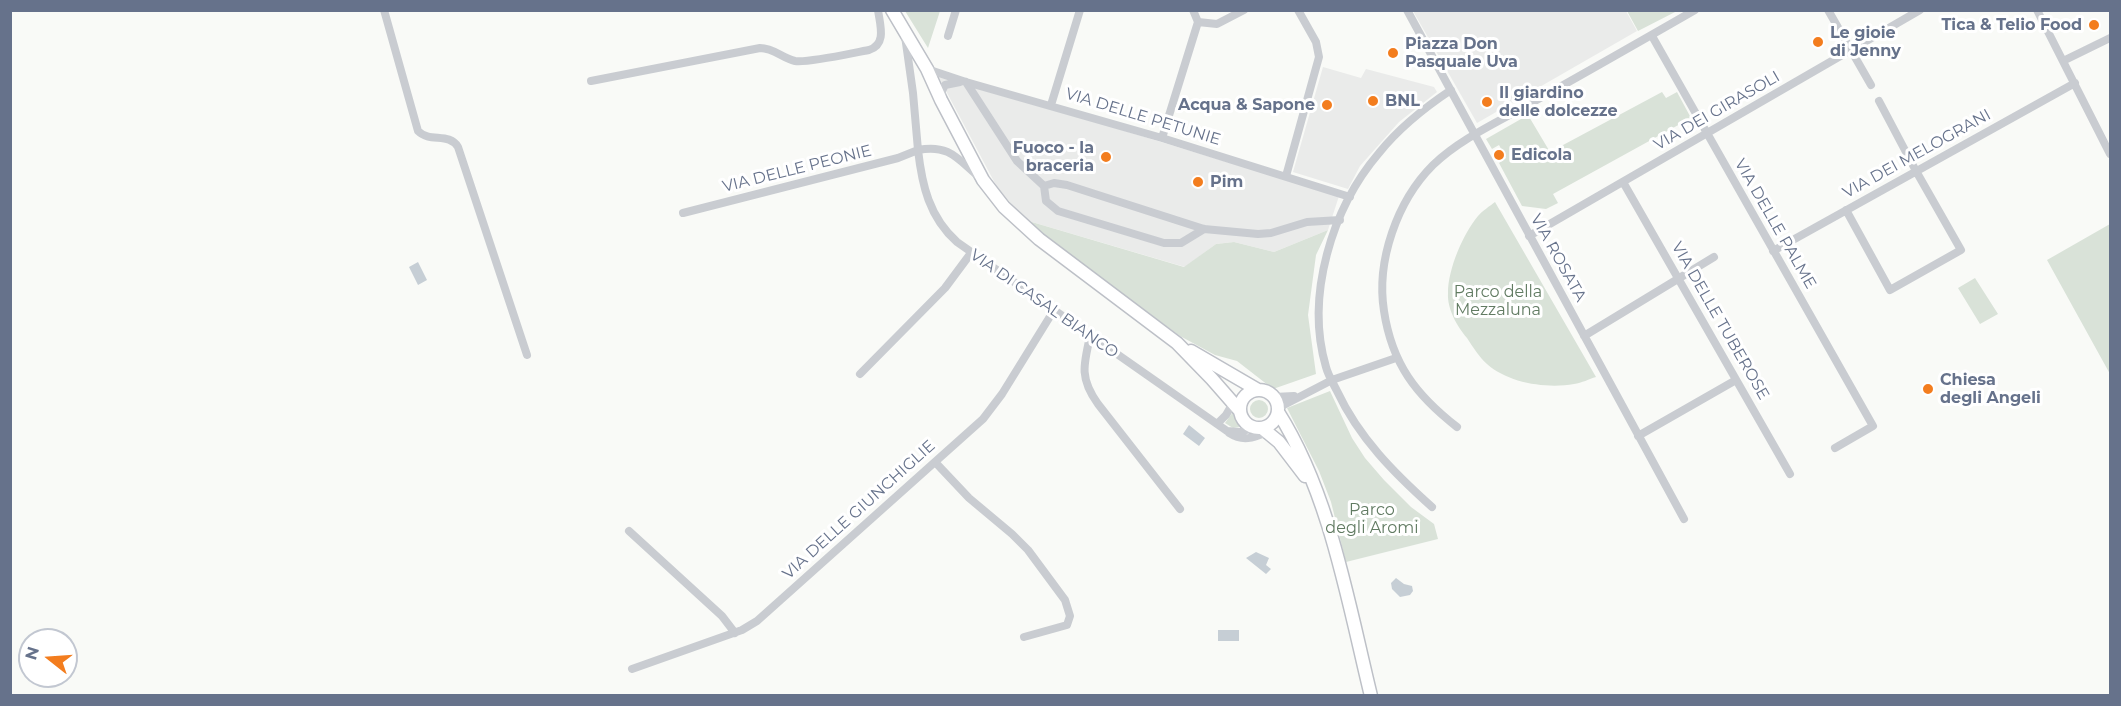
<!DOCTYPE html>
<html>
<head>
<meta charset="utf-8">
<style>
  body { margin:0 }
  #map { position:relative; width:2121px; height:706px; overflow:hidden; background:#f9faf7; font-family:Montserrat,sans-serif }
  canvas { display:block }
  .frame { position:absolute; inset:0; border:12px solid #66728b; pointer-events:none }
  .north { position:absolute; left:18px; top:628px; width:60px; height:60px; box-sizing:border-box; background:#fff; border:2px solid #c2c7d1; border-radius:50%; rotate:287deg; font-size:16px; font-weight:700; line-height:24px; text-align:center; color:#66728b }
  .north::after { content:''; display:block; margin:auto; width:21px; height:27px; background:#f37d1e; clip-path:polygon(50% 0,100% 100%,50% 72%,0 100%) }
</style>
</head>
<body>
<div id="map">
<canvas width="2121" height="706"></canvas>
<div class="frame"></div>
<div class="north">N</div>
</div>
<script>
const ctx = document.querySelector('canvas').getContext('2d');
ctx.lineJoin = 'round';
function fill(path, color) { ctx.fillStyle = color; ctx.fill(path, 'evenodd'); }
function strokePath(path, color, width, dash) { ctx.strokeStyle = color; ctx.lineWidth = width; ctx.lineCap = dash ? 'butt' : 'round'; ctx.setLineDash(dash || []); ctx.stroke(path); }
function label(font, color, halo, rows, align = 'center') {
  ctx.font = font + ' Montserrat,sans-serif'; ctx.lineWidth = 6; ctx.setLineDash([]); ctx.textBaseline = 'middle'; ctx.strokeStyle = halo; ctx.fillStyle = color; for (const [text, x, y, turn = 0] of rows) {
    ctx.save(); ctx.translate(x, y); ctx.rotate((+turn || 0) * Math.PI / 180); ctx.textAlign = isNaN(turn) ? turn : align; if (halo) ctx.strokeText(text, 0, 0); ctx.fillText(text, 0, 0); ctx.restore();
  }
}
const built = new Path2D(`
  M 1413,11 L 1626,11 L 1637,31 L 1477,123 Z
  M 1323,67 L 1361,78 L 1366,69 L 1434,87 L 1437,92 L 1399,122 L 1360,166 L 1348,189 L 1293,172 Z
  M 937,74 L 1339,196 L 1328,230 L 1274,252 L 1234,242 L 1216,244 L 1185,267 L 1025,220 L 997,187 Z`);
const green = new Path2D(`
  M 905,11 L 940,11 L 928,48 Z
  M 1627,11 L 1677,11 L 1638,31 Z
  M 1662,92 L 1666,98 L 1677,92 L 1691,118 L 1553,194 L 1558,203 L 1546,209 L 1522,206 L 1499,163 L 1506,158 L 1499,145 L 1492,149 L 1486,139 L 1528,115 L 1550,152 Z
  M 1495,202 L 1596,377 C 1589,379 1582,383 1574,384 C 1547,389 1508,383 1487,364 C 1479,357 1473,347 1467,338 C 1457,326 1447,309 1448,293 C 1448,269 1463,234 1478,216 C 1482,211 1490,206 1495,202 Z
  M 1025,220 L 1184,267 L 1216,244 L 1234,242 L 1274,252 L 1328,230 L 1316,255 L 1308,315 L 1316,374 L 1273,389 L 1237,361 L 1215,355 L 1180,336 L 1083,265 Z
  M 2110,224 L 2110,374 L 2047,260 Z
  M 1975,278 L 1998,314 L 1980,324 L 1958,288 Z
  M 1330,391 L 1352,438 L 1365,458 L 1384,480 L 1411,507 L 1434,524 L 1438,539 L 1346,562 L 1331,502 L 1319,471 L 1287,408 Z
  M1250 409a9 9 0 1 1 18 0a9 9 0 1 1-18 0Z
  M 1233,412 L 1234,413 L 1245,426 L 1233,428 L 1225,423 Z`);
const water = new Path2D(`
  M 418,262 L 427,280 L 418,285 L 409,267 Z
  M 1189,425 L 1205,438 L 1199,446 L 1183,434 Z
  M 1256,552 L 1269,558 L 1266,565 L 1271,569 L 1266,574 L 1246,558 Z
  M 1396,578 L 1404,584 L 1412,586 L 1413,591 L 1410,595 L 1400,597 L 1392,589 L 1391,583 Z
  M 1218,630 L 1239,630 L 1239,641 L 1218,641 Z`);
const minor = new Path2D(`
  M 384,10 L 418,131 C 430,143 449,132 458,147 L 527,355
  M 1407,10 L 1684,519
  M 1828,10 L 1871,85
  M 2037,10 L 2110,154
  M 1198,22 L 1217,24 L 1244,10
  M 905,36 L 913,93 L 918,150 C 948,144 957,158 978,176
  M 948,36 L 956,10
  M 1652,36 L 1873,426 L 1835,448
  M 2063,61 L 2110,38
  M 927,69 L 966,82 L 1162,138 L 1350,197
  M 591,81 L 760,48 C 774,48 782,58 795,61 C 809,63 852,53 869,50 C 887,44 880,25 878,10
  M 966,82 L 1017,161 L 1044,186
  M 941,98 L 942,91 L 945,85 L 960,82
  M 1051,105 L 1080,10
  M 1162,138 L 1198,22 L 1193,10
  M 1286,176 L 1319,57 L 1316,42 L 1298,10
  M 1623,182 L 1790,474
  M 1044,186 L 1054,183 L 1067,185 L 1204,229 L 1258,234 L 1271,233 L 1307,222 L 1340,220
  M 1044,186 L 1046,201 L 1058,211 L 1164,243 L 1181,243 L 1204,229
  M 1846,210 L 1890,290 L 1961,250 L 1916,171 L 1879,101
  M 683,213 L 898,158 L 918,150 C 922,185 929,217 957,242 L 1227,431 L 1240,432 L 1253,428
  M 1529,236 L 1920,10
  M 1773,251 L 2075,83
  M 1584,336 L 1714,257
  M 1090,337 C 1083,366 1080,379 1098,404 L 1180,509
  M 860,374 L 945,288 L 971,253
  M 1274,397 L 1294,396
  M 1278,408 L 1332,380 L 1396,358
  M 1217,424 L 1226,415 L 1233,403
  M 1457,427 C 1416,395 1392,364 1384,311 C 1376,261 1397,201 1433,165 C 1461,138 1500,121 1533,102 C 1587,72 1641,41 1695,10
  M 1229,433 C 1243,442 1253,438 1267,432
  M 1638,436 L 1736,380
  M 935,462 L 969,498 L 1012,534 L 1028,550 L 1065,600 L 1070,616 L 1067,625 L 1024,637
  M 1432,507 C 1394,473 1359,438 1337,391 C 1333,383 1328,375 1326,367 C 1305,296 1332,208 1379,153 C 1399,128 1424,108 1451,90
  M 629,531 L 722,616 L 735,633
  M 632,669 L 742,630 L 757,621 L 983,419 L 1002,394 L 1054,310`);
const secondary = new Path2D(`
  M 892,10 L 927,69 L 941,100 L 983,180 L 1004,207 L 1039,239 L 1177,343 L 1212,379 L 1240,411
  M 1191,351 L 1258,390
  M1240 409a19 19 0 1 1 38 0a19 19 0 1 1-38 0Z
  M 1278,412 C 1330,494 1348,602 1371,696
  M 1262,428 L 1279,442 L 1305,476`);
const markers = [
  [2094,25,6,"#f37d1e"],
  [1818,42,6,"#f37d1e"],
  [1393,53,6,"#f37d1e"],
  [1373,101,6,"#f37d1e"],
  [1487,102,6,"#f37d1e"],
  [1327,105,6,"#f37d1e"],
  [1499,155,6,"#f37d1e"],
  [1106,157,6,"#f37d1e"],
  [1198,182,6,"#f37d1e"],
  [1928,389,6,"#f37d1e"]
];
const poiNames = [
  ["Tica & Telio Food",2082,25,"right"],
  ["Le gioie",1830,33],
  ["di Jenny",1830,51],
  ["Piazza Don",1405,44],
  ["Pasquale Uva",1405,62],
  ["Il giardino",1499,93],
  ["delle dolcezze",1499,111],
  ["BNL",1385,101],
  ["Acqua & Sapone",1315,105,"right"],
  ["Fuoco - la",1094,148,"right"],
  ["braceria",1094,166,"right"],
  ["Edicola",1511,155],
  ["Pim",1210,182],
  ["Chiesa",1940,380],
  ["degli Angeli",1940,398]
];
const streetNames = [
  ["VIA DEI GIRASOLI",1717,111,-30],
  ["VIA DELLE PETUNIE",1143,117,17],
  ["VIA DEI MELOGRANI",1917,154,-29],
  ["VIA DELLE PEONIE",797,169,-14],
  ["VIA DELLE PALME",1775,224,60],
  ["VIA ROSATA",1558,258,61],
  ["VIA DI CASAL BIANCO",1044,304,35],
  ["VIA DELLE TUBEROSE",1720,321,60],
  ["VIA DELLE GIUNCHIGLIE",859,510,-42]
];
const parkNames = [
  ["Parco della",1498,292],
  ["Mezzaluna",1498,310],
  ["Parco",1372,510],
  ["degli Aromi",1372,528]
];
fill(built, '#eaebea');
fill(green, '#d9e2d8');
fill(water, '#c6ced5');
strokePath(secondary, '#bdc0c7', 15);
strokePath(minor, '#c9ccd1', 8);
strokePath(secondary, '#fff', 12);
for (const [x, y, r, color] of markers) { const dot = new Path2D(); dot.arc(x, y, r, 0, 2 * Math.PI); ctx.fillStyle = color; ctx.fill(dot); strokePath(dot, '#fff', 2); }
label('bold 16px', '#66728b', '#fff', poiNames, 'left');
label('16px', '#66728b', '#fff', streetNames);
label('16px', '#617b62', '#fff', parkNames);
</script>
</body>
</html>
